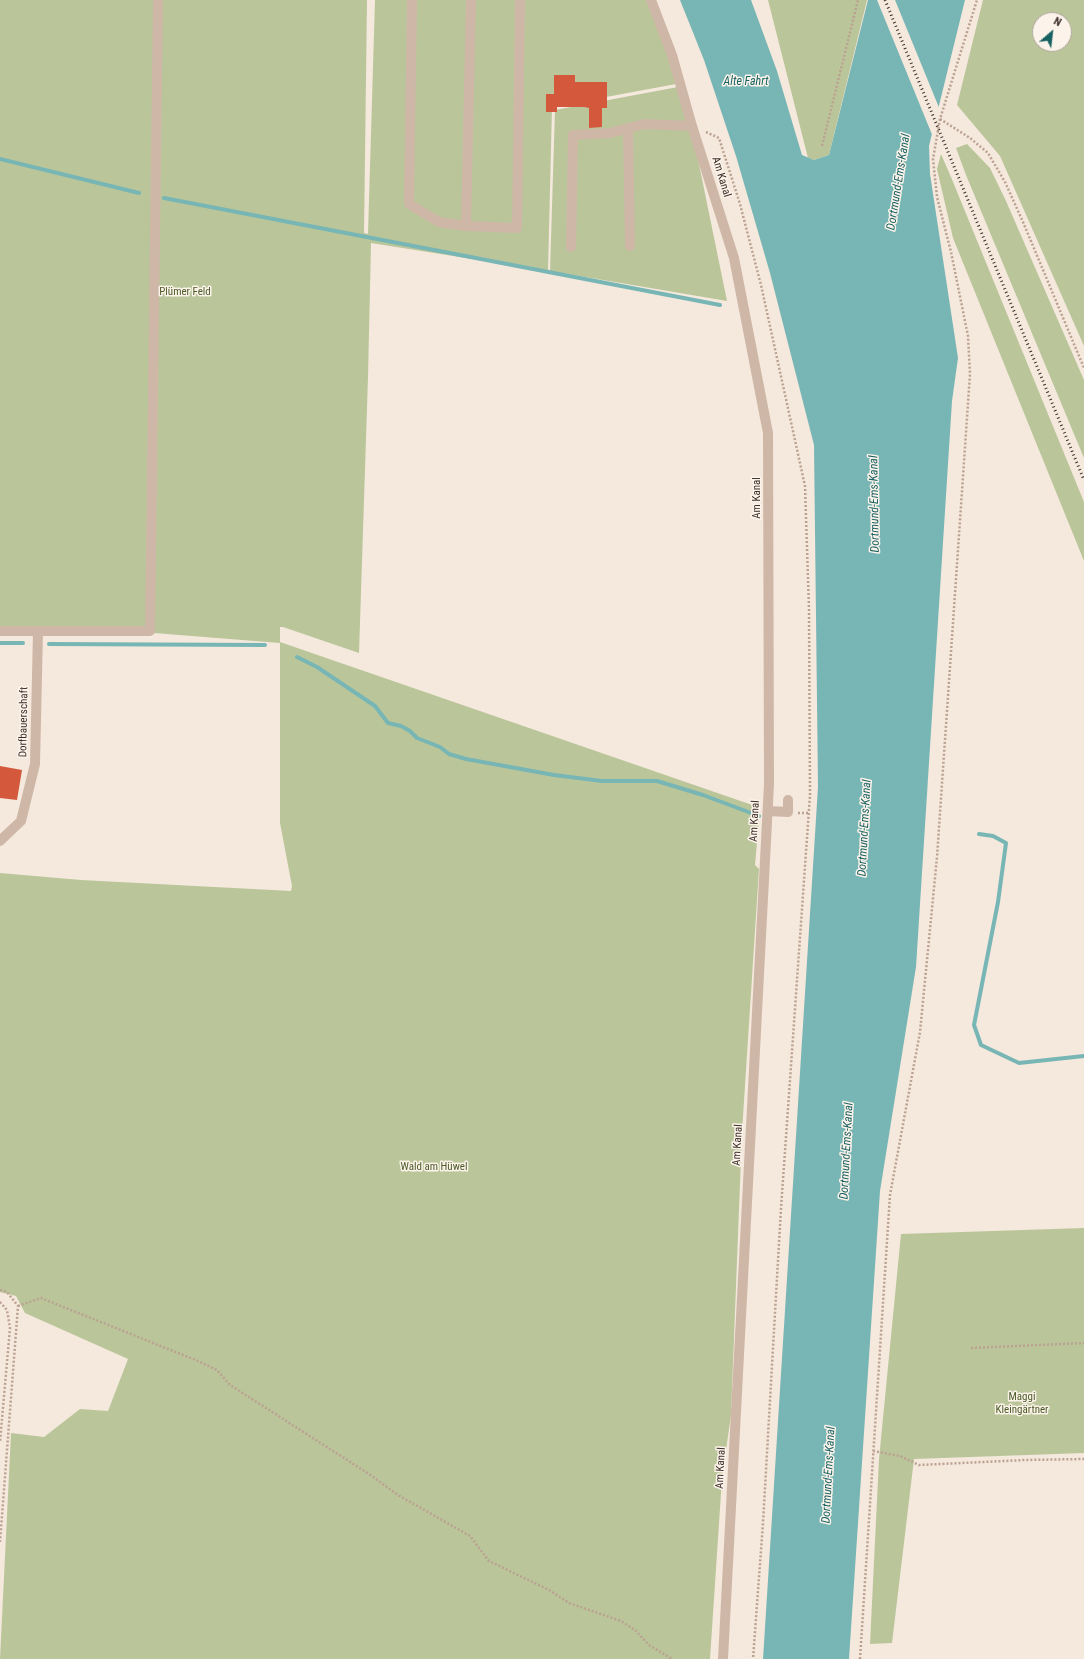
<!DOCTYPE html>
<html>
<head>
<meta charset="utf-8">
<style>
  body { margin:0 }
  #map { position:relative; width:1084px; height:1659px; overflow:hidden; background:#f5e8dd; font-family:"Roboto Condensed",sans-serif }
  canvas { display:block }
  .north { position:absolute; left:1032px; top:12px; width:40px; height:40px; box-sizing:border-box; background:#fcf3ea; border:1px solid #afa49c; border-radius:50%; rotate:28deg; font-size:11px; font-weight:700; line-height:16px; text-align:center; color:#3b2d28 }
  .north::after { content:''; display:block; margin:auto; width:14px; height:18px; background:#186162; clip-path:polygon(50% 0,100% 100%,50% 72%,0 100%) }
</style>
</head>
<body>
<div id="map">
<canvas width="1084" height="1659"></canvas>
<div class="north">N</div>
</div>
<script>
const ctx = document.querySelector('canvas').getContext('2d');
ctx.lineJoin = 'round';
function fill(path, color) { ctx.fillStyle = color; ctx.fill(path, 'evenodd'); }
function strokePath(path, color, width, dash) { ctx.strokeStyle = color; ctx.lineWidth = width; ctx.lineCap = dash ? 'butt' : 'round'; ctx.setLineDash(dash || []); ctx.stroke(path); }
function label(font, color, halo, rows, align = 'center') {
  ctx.font = font + ' "Roboto Condensed",sans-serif'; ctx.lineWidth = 3; ctx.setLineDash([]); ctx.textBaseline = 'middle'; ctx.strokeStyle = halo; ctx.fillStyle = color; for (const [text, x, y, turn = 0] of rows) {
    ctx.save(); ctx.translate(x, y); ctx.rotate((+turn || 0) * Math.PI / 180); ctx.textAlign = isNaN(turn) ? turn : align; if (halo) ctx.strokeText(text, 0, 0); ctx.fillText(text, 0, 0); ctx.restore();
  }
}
const green = new Path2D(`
  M 0,0 L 367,0 L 364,233 L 368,234 L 375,0 L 649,0 L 670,54 L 676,84 L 552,107 L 548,271 L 371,243 L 368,377 L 359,653 L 283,627 L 280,627 L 280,642 L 758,807 L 757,819 L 759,820 L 755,865 L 759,869 L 742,1132 L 731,1415 L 722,1478 L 710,1659 L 0,1659 L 11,1433 L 44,1437 L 80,1409 L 108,1411 L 128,1359 L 25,1313 L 16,1296 L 0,1292 L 0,873 L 81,880 L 291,891 L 292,886 L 280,823 L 280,643 L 154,633 L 0,628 Z
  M 768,0 L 867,0 L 829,155 L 814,160 L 808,158 Z
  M 983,0 L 1084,0 L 1084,346 L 1000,156 L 957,105 ZM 1040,20 L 1064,20 L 1064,44 L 1040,44 Z
  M 678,87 L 693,135 L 727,301 L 550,271 L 555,110 Z
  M 967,144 L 990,168 L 1006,201 L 1084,380 L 1084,458 L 966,175 L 956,148 Z
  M 941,154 L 951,177 L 1084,502 L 1084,561 L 953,238 L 937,169 Z
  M 1084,1228 L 1084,1453 L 914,1459 L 892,1643 L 870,1644 L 879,1459 L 901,1234 Z`);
const water = new Path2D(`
  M 680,0 L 751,0 L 777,71 L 802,155 L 814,160 L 829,155 L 868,0 L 965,0 L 929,146 L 930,174 L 958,358 L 952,401 L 916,967 L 880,1191 L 849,1659 L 763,1659 L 818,787 L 814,445 L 770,273 L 736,156 L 704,60 Z`);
const pier = new Path2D(`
  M 877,0 L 895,0 L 940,110 L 933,137 Z`);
const stream = new Path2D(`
  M 0,159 L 139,193
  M 164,198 L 720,305
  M 0,643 L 23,643
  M 49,644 L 265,645
  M 297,657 L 317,667 L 375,706 L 388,723 L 401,726 L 410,731 L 417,738 L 440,747 L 449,754 L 466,759 L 554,775 L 602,781 L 657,781 L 703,795 L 759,816
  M 979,834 L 993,836 L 1006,843 L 998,902 L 974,1025 L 981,1045 L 1019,1063 L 1084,1056`);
const building = new Path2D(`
  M 554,75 L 575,75 L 575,82 L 607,82 L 607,108 L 602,108 L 602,127 L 589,128 L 589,108 L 584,107 L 557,107 L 557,112 L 546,112 L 546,94 L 554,94 Z
  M 0,766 L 22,770 L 17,800 L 0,798 Z`);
const path = new Path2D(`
  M 940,119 L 970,138 L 988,153 L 1005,182 L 1023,222 L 1084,368
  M 706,132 L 719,138 L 740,204 L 761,285 L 805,486 L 809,609 L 810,795 L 781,1208 L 763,1523 L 753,1659
  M 822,146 L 858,0
  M 798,813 L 809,813
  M 0,1290 L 7,1292 L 18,1306 L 0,1542
  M 0,1302 L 7,1310 L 10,1328 L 0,1442
  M 18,1306 L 41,1298 L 198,1361 L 217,1370 L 230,1385 L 369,1474 L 398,1495 L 470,1536 L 489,1561 L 549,1590 L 569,1603 L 621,1621 L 635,1630 L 649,1645 L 672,1659
  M 971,1348 L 1084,1343
  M 873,1451 L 900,1456 L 919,1465 L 1025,1460 L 1084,1459
  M 860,1659 L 890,1195 L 920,1032 L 937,857 L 970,374 L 968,336 L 951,252 L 937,197 L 933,159 L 940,119 L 977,0`);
const minor = new Path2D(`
  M 412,0 L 409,204 L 439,222 L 466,226 L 517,228 L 520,0
  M 651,0 L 672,55 L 692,126 L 734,258 L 768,433 L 769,784 L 723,1659
  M 628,128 L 630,246
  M 466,226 L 471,0
  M 571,247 L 573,135 L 610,133 L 644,124 L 692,126
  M 0,631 L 150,631 L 158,0
  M 768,811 L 788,812 L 788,800
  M 0,841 L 21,821 L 35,764 L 38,631`);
const rail = new Path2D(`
  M 885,0 L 1084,480`);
const streetNames = [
  ["Am Kanal",721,177,73],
  ["Am Kanal",757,498,-90],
  ["Dorfbauerschaft",24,722,-89],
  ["Am Kanal",755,821,-87],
  ["Am Kanal",738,1145,-87],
  ["Am Kanal",721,1468,-87]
];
const parkNames = [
  ["Plümer Feld",185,292],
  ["Wald am Hüwel",434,1167],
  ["Maggi",1022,1397],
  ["Kleingärtner",1022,1410]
];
const waterNames = [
  ["Alte Fahrt",746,82],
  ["Dortmund-Ems-Kanal",899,182,-81],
  ["Dortmund-Ems-Kanal",875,504,-91],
  ["Dortmund-Ems-Kanal",865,828,-87],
  ["Dortmund-Ems-Kanal",847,1151,-87],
  ["Dortmund-Ems-Kanal",829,1475,-87]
];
fill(green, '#bac69a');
fill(water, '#78b6b5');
fill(pier, '#f5e8dd');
strokePath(stream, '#78b6b5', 4);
fill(building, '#d4583c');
strokePath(path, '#bba191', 2.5, [2, 2]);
strokePath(minor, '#cfb7a7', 10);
strokePath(rail, '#3b2d28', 3, [1, 3]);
label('11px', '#3b2d28', '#fcf3ea', streetNames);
label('11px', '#4c5c29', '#fcf3ea', parkNames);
label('italic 12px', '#186162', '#fcf3ea', waterNames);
</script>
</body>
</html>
